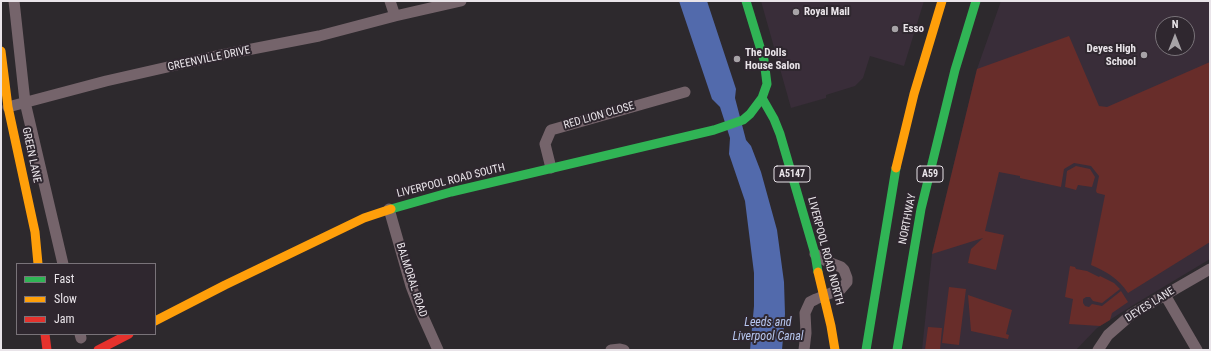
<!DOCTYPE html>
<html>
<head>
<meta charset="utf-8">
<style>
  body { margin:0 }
  #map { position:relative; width:1211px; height:351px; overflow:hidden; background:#2d292d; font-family:"Roboto Condensed",sans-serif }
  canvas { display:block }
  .frame { position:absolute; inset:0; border:2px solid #e9e4e9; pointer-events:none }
  .legend { position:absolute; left:16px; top:263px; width:140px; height:72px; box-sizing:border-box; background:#2f272f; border:1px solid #797379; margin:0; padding:5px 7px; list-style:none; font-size:12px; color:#e9e4e9 }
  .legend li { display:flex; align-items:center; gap:8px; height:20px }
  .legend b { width:20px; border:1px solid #797379 }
  .north { position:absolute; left:1155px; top:16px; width:40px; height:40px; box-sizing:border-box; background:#2f272f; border:1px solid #797379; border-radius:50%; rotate:0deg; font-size:11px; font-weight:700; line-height:16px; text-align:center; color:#e9e4e9 }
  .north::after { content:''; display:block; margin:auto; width:14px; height:18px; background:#a7a3a7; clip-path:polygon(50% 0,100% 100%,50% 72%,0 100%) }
</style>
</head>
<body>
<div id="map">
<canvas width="1211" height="351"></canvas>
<div class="frame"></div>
<ul class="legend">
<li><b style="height:5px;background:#30b455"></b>Fast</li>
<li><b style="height:5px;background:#ff9f0a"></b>Slow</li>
<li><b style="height:5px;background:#e5322d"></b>Jam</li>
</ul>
<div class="north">N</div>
</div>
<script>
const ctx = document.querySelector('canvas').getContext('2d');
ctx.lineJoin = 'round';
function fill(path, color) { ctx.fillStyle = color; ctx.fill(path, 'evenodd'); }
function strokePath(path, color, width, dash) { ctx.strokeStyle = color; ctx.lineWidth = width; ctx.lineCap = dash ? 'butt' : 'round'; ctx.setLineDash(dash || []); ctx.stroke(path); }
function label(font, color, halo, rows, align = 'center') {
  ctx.font = font + ' "Roboto Condensed",sans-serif'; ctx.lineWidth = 4; ctx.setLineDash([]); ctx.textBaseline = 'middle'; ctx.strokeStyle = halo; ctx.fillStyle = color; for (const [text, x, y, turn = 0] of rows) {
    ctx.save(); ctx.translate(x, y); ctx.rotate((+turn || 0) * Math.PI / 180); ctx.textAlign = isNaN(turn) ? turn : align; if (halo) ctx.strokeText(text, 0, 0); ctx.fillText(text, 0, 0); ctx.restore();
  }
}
const built = new Path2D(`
  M 761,1 L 924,1 L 904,66 L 870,56 L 863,78 L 855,86 L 826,95 L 826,98 L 791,108 Z
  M 1001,1 L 1210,1 L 1210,259 L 1135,304 L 1100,326 L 1096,329 L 1076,350 L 922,350 L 932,254 L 977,69 ZM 1163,24 L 1187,24 L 1187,48 L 1163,48 Z`);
const green = new Path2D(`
  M 1069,36 L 1099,106 L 1107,107 L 1210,62 L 1210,242 L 1128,293 C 1118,278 1107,272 1091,265 L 1105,195 L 1097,193 L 1096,191 L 1099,176 L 1091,166 L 1074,163 L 1064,169 L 1061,187 L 1020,178 L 1020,176 L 999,172 L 985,231 L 1004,235 L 996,270 L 968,263 L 971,249 L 983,238 L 932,254 L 977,69 Z
  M 1076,166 L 1090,169 L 1095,177 L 1092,187 L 1078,185 L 1076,190 L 1065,187 L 1067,171 Z
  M 1070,266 L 1075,267 L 1076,269 L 1087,271 L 1099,277 L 1100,276 L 1114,283 L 1120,289 L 1102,303 L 1093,301 L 1090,297 L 1086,297 L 1083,299 L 1083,303 L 1085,306 L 1089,307 L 1092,304 L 1102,306 L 1121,291 L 1128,302 L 1112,313 L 1110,320 L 1100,326 L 1069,324 L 1073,299 L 1065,297 Z
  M 949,287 L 966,289 L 959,345 L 942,343 Z
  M 968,295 L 1012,310 L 1006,334 L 1009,335 L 1008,339 L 971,331 Z
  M 928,327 L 942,328 L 940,350 L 925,350 Z`);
const water = new Path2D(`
  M 679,1 L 707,1 L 736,89 L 735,98 L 746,140 L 751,146 L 761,172 L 777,230 L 784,282 L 785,314 L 782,350 L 750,350 L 754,306 L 754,273 L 745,201 L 729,154 L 730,138 L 720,107 L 712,99 Z`);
const street = new Path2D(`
  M 14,1 L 25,102 L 63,264
  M 395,16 L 461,1
  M 8,107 L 106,81 L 216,56 L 319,36 L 395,16 L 390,1
  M 551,168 L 545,144 L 551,130 L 685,92
  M 389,209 L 411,286 L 421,312 L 438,350
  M 1165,295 L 1197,350
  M 80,334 L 81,338
  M 611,350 L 620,349 L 624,350
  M 804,350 L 806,333 L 805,313 L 810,302 L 816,299 L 841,289 L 847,282 L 847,278 L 844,270 L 841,267 L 828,262 L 815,254
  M 1098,350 L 1108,335 L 1132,314 L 1210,269`);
const fast = new Path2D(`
  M 746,1 L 764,60 L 767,84 L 762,98 L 774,119 L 780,134 L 815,254 L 818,272
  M 391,209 L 451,192 L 714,130 L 743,120 L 750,114 L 762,98
  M 866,350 L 896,168
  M 897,350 L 921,209 L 955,70 L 976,1`);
const slow = new Path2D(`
  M 1,51 L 8,107 L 35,232 L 38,264
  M 896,168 L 914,94 L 942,1
  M 818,272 L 831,326 L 835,350
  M 155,321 L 225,285 L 364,218 L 391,209`);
const jam = new Path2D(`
  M 45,334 L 47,350
  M 98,350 L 129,334`);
const markers = [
  [796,12,4,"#a7a3a7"],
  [895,29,4,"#a7a3a7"],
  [1144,55,4,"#a7a3a7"],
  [737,59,4,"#a7a3a7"]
];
const shields = [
  [792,174,36],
  [930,174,26]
];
const shieldNames = [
  ["A5147",792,174],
  ["A59",930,174]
];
const poiNames = [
  ["Royal Mail",804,12],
  ["Esso",903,29],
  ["Deyes High",1136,49,"right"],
  ["School",1136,62,"right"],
  ["The Dolls",745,53],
  ["House Salon",745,66]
];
const streetNames = [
  ["GREENVILLE DRIVE",209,59,-12],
  ["RED LION CLOSE",599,116,-16],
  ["GREEN LANE",31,155,78],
  ["LIVERPOOL ROAD SOUTH",451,181,-14],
  ["NORTHWAY",908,219,-79],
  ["LIVERPOOL ROAD NORTH",825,251,75],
  ["BALMORAL ROAD",411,280,72],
  ["DEYES LANE",1150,305,-32]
];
const waterNames = [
  ["Leeds and",768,323],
  ["Liverpool Canal",768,337]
];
fill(built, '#392d39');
fill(green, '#682d2a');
fill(water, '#526aac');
strokePath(street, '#75646b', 11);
strokePath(fast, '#30b455', 9);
strokePath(slow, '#ff9f0a', 9);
strokePath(jam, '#e5322d', 9);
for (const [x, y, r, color] of markers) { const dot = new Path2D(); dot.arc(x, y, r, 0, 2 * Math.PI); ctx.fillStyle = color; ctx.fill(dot); strokePath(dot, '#2f272f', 1.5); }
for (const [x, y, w] of shields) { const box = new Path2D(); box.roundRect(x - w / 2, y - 8, w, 16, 3); ctx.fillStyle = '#2f272f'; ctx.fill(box); strokePath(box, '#e9e4e9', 1); }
label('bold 10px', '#e9e4e9', null, shieldNames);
label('bold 11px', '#e9e4e9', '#2f272f', poiNames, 'left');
label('11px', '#e9e4e9', '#2f272f', streetNames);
label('italic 12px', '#b6c6ee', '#2f272f', waterNames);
</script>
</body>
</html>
